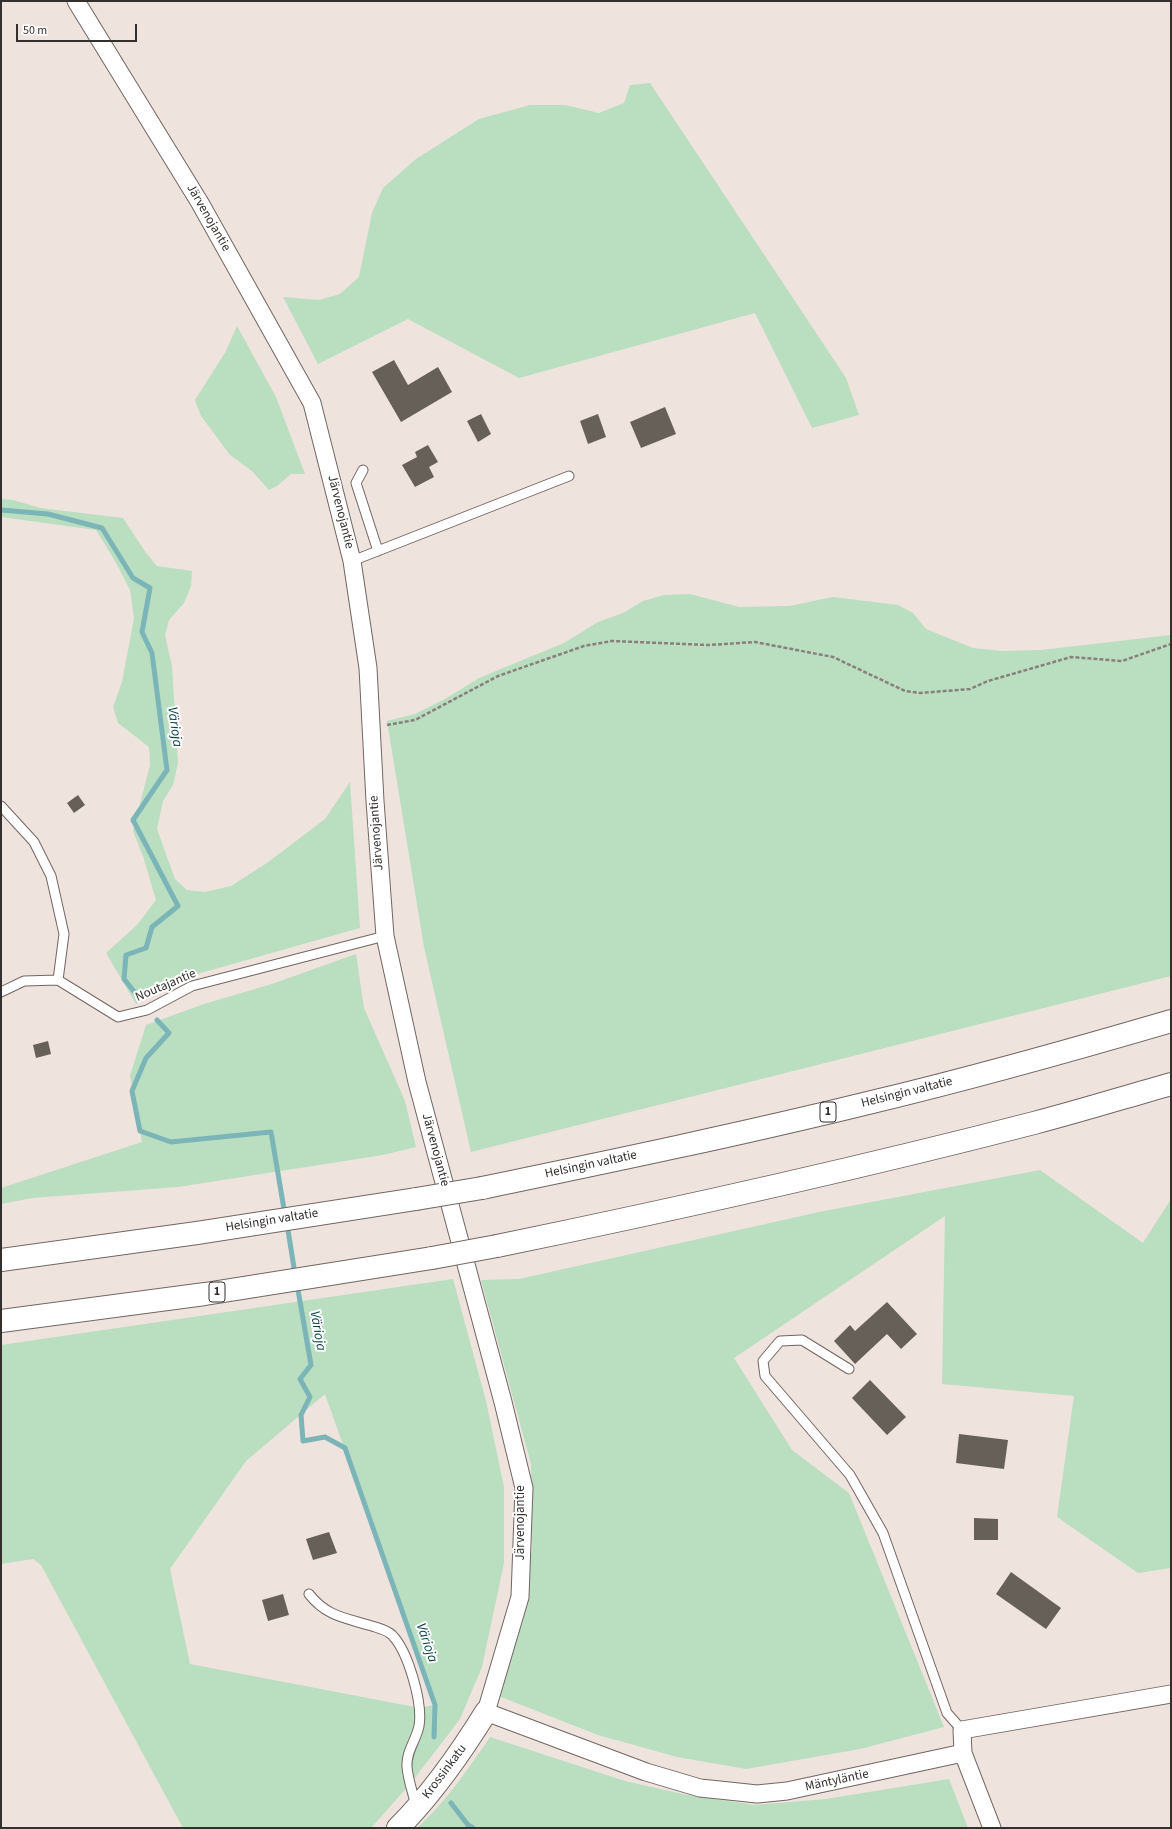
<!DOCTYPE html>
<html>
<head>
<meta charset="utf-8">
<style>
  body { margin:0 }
  #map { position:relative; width:1172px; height:1829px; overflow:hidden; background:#efe3de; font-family:"Source Sans 3",sans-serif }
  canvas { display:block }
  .frame { position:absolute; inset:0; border:2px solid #332f2d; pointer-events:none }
  .scale { position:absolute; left:16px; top:24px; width:121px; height:18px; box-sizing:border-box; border:2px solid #332f2d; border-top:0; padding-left:5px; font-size:12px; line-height:14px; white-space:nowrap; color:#332f2d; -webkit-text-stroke:3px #fff; paint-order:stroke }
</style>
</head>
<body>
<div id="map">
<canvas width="1172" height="1829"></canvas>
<div class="frame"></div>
<div class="scale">50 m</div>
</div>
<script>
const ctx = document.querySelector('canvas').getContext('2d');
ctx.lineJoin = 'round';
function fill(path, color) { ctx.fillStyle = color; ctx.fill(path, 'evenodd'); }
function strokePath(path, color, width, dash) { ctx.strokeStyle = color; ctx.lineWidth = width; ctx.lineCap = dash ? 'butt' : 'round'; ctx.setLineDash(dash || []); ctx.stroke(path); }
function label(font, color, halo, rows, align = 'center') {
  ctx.font = font + ' "Source Sans 3",sans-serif'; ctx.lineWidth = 4; ctx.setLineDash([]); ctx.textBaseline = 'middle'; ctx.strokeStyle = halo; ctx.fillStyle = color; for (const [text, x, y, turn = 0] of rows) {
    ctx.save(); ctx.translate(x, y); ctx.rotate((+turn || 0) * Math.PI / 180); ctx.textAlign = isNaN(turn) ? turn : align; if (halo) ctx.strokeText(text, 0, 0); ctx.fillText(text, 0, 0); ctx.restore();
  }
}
const green = new Path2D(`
  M 650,83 L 846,378 L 859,415 L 812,428 L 755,313 L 519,378 L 408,319 L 318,364 L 283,297 L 319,300 L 340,294 L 359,277 L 372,213 L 383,188 L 416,159 L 479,119 L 530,105 L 565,105 L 599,113 L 624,103 L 630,85 Z
  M 237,326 L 276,397 L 305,474 L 291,474 L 277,486 L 269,490 L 252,471 L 230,455 L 201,416 L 195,400 L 226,351 Z
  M 1,499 L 13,500 L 40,508 L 123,518 L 146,553 L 157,566 L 192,571 L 191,586 L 184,603 L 169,620 L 165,635 L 172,666 L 178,763 L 173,785 L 163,801 L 157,829 L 175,879 L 187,890 L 205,892 L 231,886 L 267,863 L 325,819 L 350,782 L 360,928 L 183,978 L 136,1004 L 106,953 L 137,925 L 156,900 L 143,856 L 133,831 L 150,765 L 149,747 L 118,723 L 113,707 L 122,682 L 134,618 L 130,590 L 115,561 L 96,530 L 1,517 Z
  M 690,594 L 739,607 L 789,606 L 833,597 L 898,605 L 913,613 L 926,629 L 973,648 L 1002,651 L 1041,650 L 1171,635 L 1171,976 L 471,1152 L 424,947 L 387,721 L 415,714 L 445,699 L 479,678 L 564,643 L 598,622 L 623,613 L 643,601 L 664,595 Z
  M 356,954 L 364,1008 L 405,1101 L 416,1147 L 383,1155 L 178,1187 L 32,1198 L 1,1204 L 1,1188 L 142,1142 L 130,1076 L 146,1025 L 204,1004 L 272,984 Z
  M 1040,1170 L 1143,1243 L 1171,1199 L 1171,1568 L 1138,1573 L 1057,1517 L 1074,1396 L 942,1384 L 945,1216 L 734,1358 L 792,1450 L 849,1493 L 944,1727 L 860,1749 L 746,1769 L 677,1757 L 598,1735 L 496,1695 L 523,1621 L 532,1548 L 531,1464 L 481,1280 L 519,1279 L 819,1212 Z
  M 453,1279 L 486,1401 L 504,1487 L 504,1563 L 482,1667 L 460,1719 L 411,1783 L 371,1828 L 183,1828 L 41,1565 L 33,1559 L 1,1564 L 1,1345 ZM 325,1394 L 435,1705 L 434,1705 L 420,1708 L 190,1664 L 170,1569 L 246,1461 Z
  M 490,1737 L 625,1781 L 687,1795 L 755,1805 L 826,1799 L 949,1779 L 968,1828 L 417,1828 C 446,1802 468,1769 490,1737 Z`);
const stream = new Path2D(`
  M 1,510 L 48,514 L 102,528 L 133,578 L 150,588 L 142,632 L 152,653 L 167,770 L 133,820 L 178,906 L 152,927 L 146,948 L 126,955 L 124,979 L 140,999
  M 157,1020 L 169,1033 L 146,1058 L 132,1091 L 140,1131 L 171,1142 L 271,1132 L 285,1215
  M 287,1224 L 295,1274
  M 297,1284 L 311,1365 L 300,1379 L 310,1397 L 301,1415 L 303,1441 L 325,1437 L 345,1448 L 435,1705 L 434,1737
  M 451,1803 L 468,1825 L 473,1828`);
const building = new Path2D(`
  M 394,360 L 408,385 L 438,367 L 452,392 L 401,422 L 372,372 Z
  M 665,407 L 676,434 L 641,448 L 630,422 Z
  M 481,414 L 491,434 L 478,442 L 467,421 Z
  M 598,414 L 606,437 L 588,444 L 580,421 Z
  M 428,445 L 438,462 L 429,467 L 434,477 L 415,487 L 402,465 L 417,457 L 415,452 Z
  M 78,795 L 85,805 L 74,813 L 67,803 Z
  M 48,1041 L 51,1054 L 36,1058 L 33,1045 Z
  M 887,1302 L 917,1334 L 901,1349 L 887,1334 L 855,1364 L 834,1341 L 850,1325 L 855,1331 Z
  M 870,1380 L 906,1417 L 887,1435 L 852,1398 Z
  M 959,1434 L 1008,1440 L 1004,1469 L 956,1463 Z
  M 974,1518 L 998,1519 L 998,1540 L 974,1540 Z
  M 329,1532 L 337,1553 L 313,1560 L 306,1539 Z
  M 1011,1572 L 1061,1608 L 1046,1629 L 996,1594 Z
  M 283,1594 L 289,1615 L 268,1621 L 262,1600 Z`);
const path = new Path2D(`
  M 387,725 L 415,720 L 498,676 L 584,646 L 612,641 L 709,645 L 755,642 L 833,657 L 905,691 L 920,693 L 970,689 L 988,681 L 1071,657 L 1122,661 L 1171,644`);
const lane = new Path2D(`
  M 363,470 L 356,483 L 378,551
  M 352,561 L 569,476
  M 1,806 L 34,842 L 51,876 L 64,934 L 58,980
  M 58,980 L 118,1017 L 147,1010 L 192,986 L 385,936
  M 1,992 L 24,981 L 58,980
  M 849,1369 L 802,1340 L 780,1341 L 763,1361 L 765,1376 L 850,1475 L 883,1533 L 947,1713 L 962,1730
  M 309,1594 C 327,1617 346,1618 372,1626 C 378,1628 387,1630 392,1635 C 408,1651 423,1703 419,1726 C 416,1741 406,1751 407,1767 C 408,1780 413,1793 416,1806`);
const street = new Path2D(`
  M 76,1 L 200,203 L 312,403 L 352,561 L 368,668 L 375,801 L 385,936 L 417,1082 L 503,1402 L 524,1488 L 520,1597 L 486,1712 L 646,1772 L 700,1788 L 729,1791 L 757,1794 L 787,1791 L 963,1753 L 962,1730 L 1171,1694
  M 963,1753 L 992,1828`);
const secondary = new Path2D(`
  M 398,1828 C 433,1793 460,1754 486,1712`);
const highway = new Path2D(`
  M 482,1188 C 612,1161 742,1134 872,1102 C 972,1078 1072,1050 1171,1021
  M 497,1246 C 677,1209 856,1169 1034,1123 C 1080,1111 1125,1097 1171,1084
  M 1,1260 L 197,1233 L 416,1199
  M 1,1321 L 205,1294 L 432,1258`);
const highwayBridge = new Path2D(`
  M 416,1199 L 482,1188
  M 432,1258 L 497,1246`);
const shields = [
  [828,1112,16],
  [217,1292,16]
];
const shieldNames = [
  ["1",828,1112],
  ["1",217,1292]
];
const streetNames = [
  ["Järvenojantie",208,218,60],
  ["Järvenojantie",340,512,76],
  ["Järvenojantie",377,833,-94],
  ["Noutajantie",166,986,-23],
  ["Helsingin valtatie",907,1093,-14],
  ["Järvenojantie",435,1150,75],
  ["Helsingin valtatie",591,1165,-12],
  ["Helsingin valtatie",272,1221,-9],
  ["Järvenojantie",521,1523,-90],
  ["Krossinkatu",445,1772,-53],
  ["Mäntyläntie",837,1781,-12]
];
const waterNames = [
  ["Värioja",174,727,82],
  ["Värioja",317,1331,80],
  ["Värioja",426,1643,71]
];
fill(green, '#b9dec0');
strokePath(stream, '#7cb5b7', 5);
fill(building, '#666058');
strokePath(lane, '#716662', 11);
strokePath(street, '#716662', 19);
strokePath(secondary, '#716662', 24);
strokePath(highway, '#716662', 24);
strokePath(path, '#88807d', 2.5, [4, 2]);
strokePath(lane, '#fff', 9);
strokePath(street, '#fff', 17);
strokePath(secondary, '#fff', 22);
strokePath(highway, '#fff', 22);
strokePath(highwayBridge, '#716662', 24, []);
strokePath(highwayBridge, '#fff', 22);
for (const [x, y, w] of shields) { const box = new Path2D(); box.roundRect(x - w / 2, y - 10, w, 20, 3); ctx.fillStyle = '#fff'; ctx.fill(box); strokePath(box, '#332f2d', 1); }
label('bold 12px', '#332f2d', null, shieldNames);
label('13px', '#332f2d', '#fff', streetNames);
label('italic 14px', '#073f41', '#fff', waterNames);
</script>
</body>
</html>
